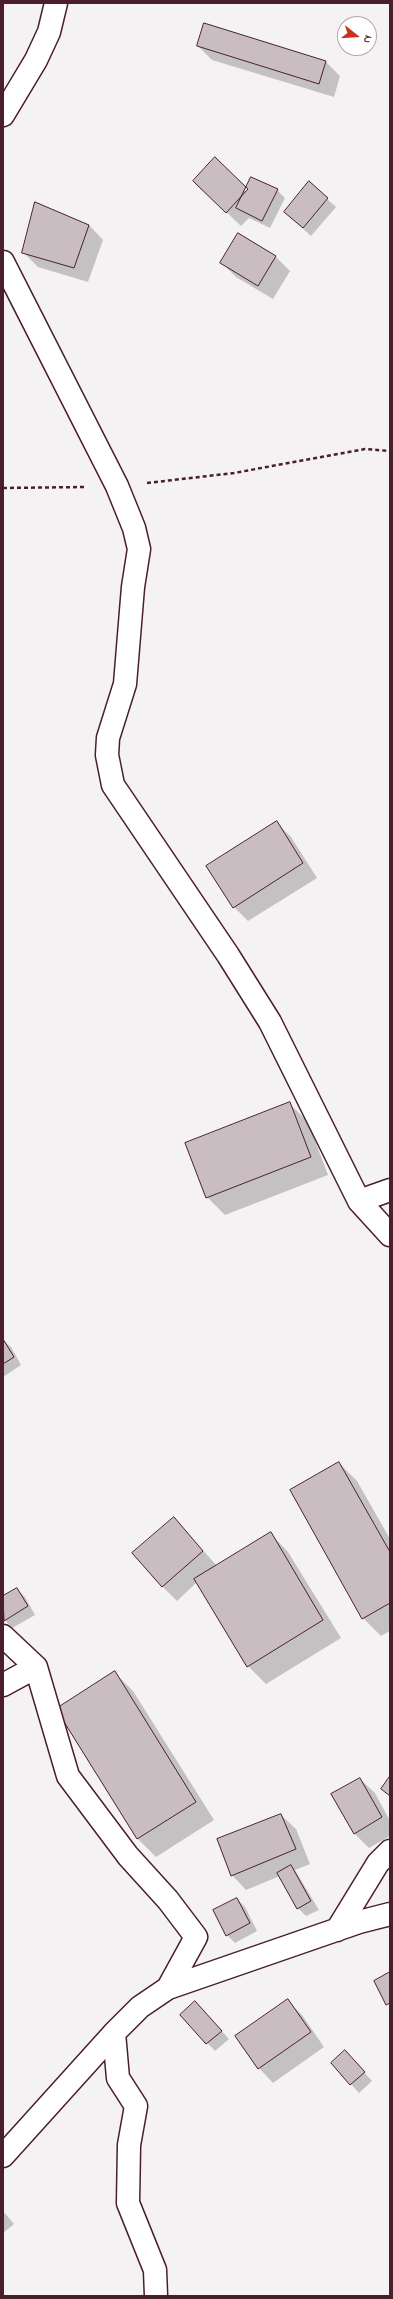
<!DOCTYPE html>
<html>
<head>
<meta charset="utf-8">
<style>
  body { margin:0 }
  #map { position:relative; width:393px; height:2299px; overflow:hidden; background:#f4f2f2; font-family:"Indie Flower",sans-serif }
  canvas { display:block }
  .frame { position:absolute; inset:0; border:4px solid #4a1f2b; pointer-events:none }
  .north { position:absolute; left:337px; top:16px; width:40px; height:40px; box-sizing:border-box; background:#fff; border:1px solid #b7a5aa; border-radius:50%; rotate:107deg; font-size:11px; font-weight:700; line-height:16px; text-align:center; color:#4a1f2b }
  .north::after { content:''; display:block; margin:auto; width:14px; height:18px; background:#c8321e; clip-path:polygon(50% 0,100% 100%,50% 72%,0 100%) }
</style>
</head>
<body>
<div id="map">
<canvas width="393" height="2299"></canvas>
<div class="frame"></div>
<div class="north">N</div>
</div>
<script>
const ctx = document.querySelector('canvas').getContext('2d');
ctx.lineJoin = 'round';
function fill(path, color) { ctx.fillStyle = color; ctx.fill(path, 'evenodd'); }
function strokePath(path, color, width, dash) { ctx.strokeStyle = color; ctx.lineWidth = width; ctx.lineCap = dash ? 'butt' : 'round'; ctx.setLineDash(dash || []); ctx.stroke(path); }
const shadow = new Path2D(`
  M 204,25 L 326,62 L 340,76 L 334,97 L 212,60 L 198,46 Z
  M 194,181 L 250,192 L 277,190 L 285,198 L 270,228 L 249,218 L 241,226 Z
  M 309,183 L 336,207 L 311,236 L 285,212 Z
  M 89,225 L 103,240 L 88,282 L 38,267 L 23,252 Z
  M 276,257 L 290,271 L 273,299 L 236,277 L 222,263 Z
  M 277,823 L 291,837 L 317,878 L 248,921 L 234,907 Z
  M 290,1104 L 308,1122 L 328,1175 L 225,1215 L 207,1197 Z
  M 3,1340 L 11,1347 L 21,1365 L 3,1377 Z
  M 339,1463 L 357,1481 L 390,1539 L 390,1631 L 381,1636 L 363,1618 Z
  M 174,1518 L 217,1566 L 270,1533 L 288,1552 L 341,1638 L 266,1684 L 248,1666 L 197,1582 L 177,1601 L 162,1586 Z
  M 17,1589 L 25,1597 L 35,1615 L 12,1628 L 3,1618 L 3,1597 Z
  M 114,1672 L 133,1691 L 214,1820 L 156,1857 L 138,1839 L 57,1710 Z
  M 360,1779 L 375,1793 L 390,1821 L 390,1836 L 369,1848 L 354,1833 Z
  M 281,1815 L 296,1829 L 310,1864 L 295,1870 L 319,1910 L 306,1916 L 298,1908 L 280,1876 L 246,1890 L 232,1875 Z
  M 237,1899 L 245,1907 L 257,1931 L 235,1943 L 227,1935 Z
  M 288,2001 L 302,2015 L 324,2047 L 273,2083 L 259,2068 Z
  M 203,2011 L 229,2039 L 215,2051 L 181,2015 Z
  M 353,2060 L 372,2081 L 359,2093 L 332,2063 Z
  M 3,2211 L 14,2224 L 3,2233 Z`);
const building = new Path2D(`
  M 204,23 L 326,61 L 319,84 L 197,46 Z
  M 215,157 L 248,189 L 226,213 L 193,181 Z
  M 251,177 L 278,189 L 262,221 L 236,208 Z
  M 309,181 L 328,198 L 303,228 L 284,212 Z
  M 35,202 L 89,225 L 74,268 L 22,253 Z
  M 238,233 L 276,256 L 258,286 L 220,263 Z
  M 277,821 L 303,863 L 233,908 L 206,866 Z
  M 290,1102 L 311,1157 L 206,1198 L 185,1143 Z
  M 3,1339 L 14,1357 L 3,1364 Z
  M 339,1462 L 390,1552 L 390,1603 L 362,1619 L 290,1490 Z
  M 174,1517 L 203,1551 L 162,1587 L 132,1553 Z
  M 271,1532 L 323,1620 L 247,1667 L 194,1579 Z
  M 17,1588 L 28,1606 L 4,1621 L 3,1596 Z
  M 115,1671 L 196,1802 L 137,1839 L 56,1709 Z
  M 390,1776 L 390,1796 L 381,1789 Z
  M 360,1778 L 382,1817 L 354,1834 L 331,1794 Z
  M 281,1814 L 296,1849 L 231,1876 L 217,1839 Z
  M 291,1865 L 311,1901 L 297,1909 L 277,1873 Z
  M 237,1898 L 250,1923 L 226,1936 L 213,1910 Z
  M 390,1972 L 390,2003 L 386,2005 L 374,1981 Z
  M 288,1999 L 311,2032 L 258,2069 L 235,2036 Z
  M 195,2001 L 222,2031 L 206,2044 L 180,2015 Z
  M 345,2050 L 365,2072 L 350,2085 L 331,2063 Z`);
const path = new Path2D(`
  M 147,483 L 234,473 L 365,449 L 390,451
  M 3,488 L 84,487`);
const street = new Path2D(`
  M 3,115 L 36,60 L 49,32 L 56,3
  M 3,262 L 117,486 L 134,528 L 139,549 L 133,587 L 125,684 L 108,738 L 107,755 L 113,785 L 228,955 L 270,1022 L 359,1201 L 390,1235
  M 359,1201 L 390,1190
  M 3,1636 L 36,1667 L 68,1776 L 128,1856 L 168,1900 L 196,1937 L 168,1988
  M 3,1685 L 36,1667
  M 337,1930 L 378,1863 L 390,1851
  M 114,2033 L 118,2078 L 136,2106 L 129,2145 L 128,2203 L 155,2270 L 156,2296
  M 3,2156 L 114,2033 L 140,2007 L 168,1988 L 359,1922 L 390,1914`);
fill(shadow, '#0003');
fill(building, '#cabdc1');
strokePath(building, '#4a1f2b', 1);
strokePath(street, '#4a1f2b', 25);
strokePath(path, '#4a1f2b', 2.5, [4, 3]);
strokePath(street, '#fff', 22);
</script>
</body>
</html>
